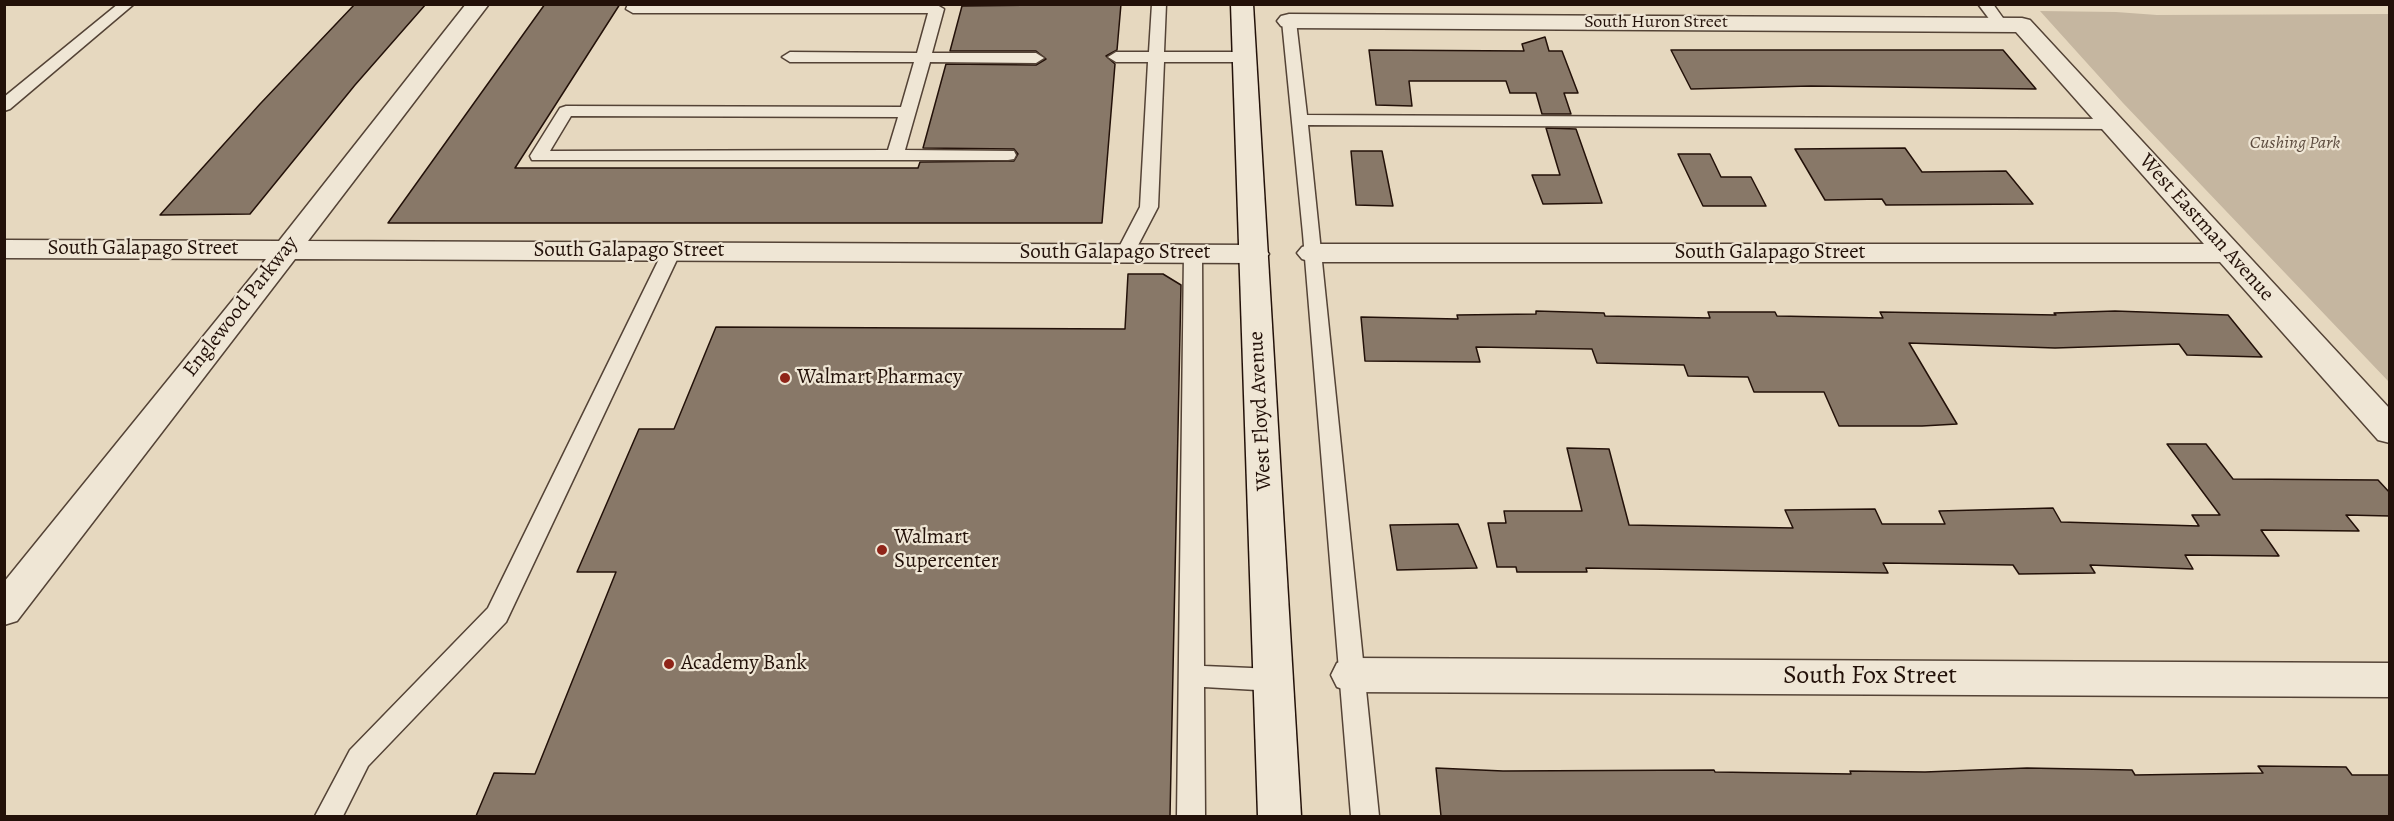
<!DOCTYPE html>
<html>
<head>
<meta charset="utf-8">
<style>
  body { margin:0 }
  #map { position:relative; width:2394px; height:821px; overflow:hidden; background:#e6d8bf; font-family:Alegreya,serif }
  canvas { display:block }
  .frame { position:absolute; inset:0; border:6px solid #231109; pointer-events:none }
</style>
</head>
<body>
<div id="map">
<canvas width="2394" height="821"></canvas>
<div class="frame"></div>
</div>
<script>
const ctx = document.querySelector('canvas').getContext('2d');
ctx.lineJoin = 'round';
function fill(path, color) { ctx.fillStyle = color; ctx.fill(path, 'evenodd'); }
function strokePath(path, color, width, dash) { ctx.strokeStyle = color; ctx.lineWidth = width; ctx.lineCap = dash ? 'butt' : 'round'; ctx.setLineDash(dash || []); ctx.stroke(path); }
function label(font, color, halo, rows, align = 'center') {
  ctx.font = font + ' Alegreya,serif'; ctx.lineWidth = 4.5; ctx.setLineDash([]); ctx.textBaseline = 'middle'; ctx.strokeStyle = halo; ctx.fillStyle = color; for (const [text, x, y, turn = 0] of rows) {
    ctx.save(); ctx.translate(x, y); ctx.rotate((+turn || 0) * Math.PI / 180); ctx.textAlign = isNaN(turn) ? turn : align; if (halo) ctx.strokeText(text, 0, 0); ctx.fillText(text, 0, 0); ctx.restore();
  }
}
const green = new Path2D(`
  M 2040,11 L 2116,12 L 2157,15 L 2389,14 L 2389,382 L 2123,103 Z`);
const building = new Path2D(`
  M 355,4 L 426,4 L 355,85 L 250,214 L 160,215 L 260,104 Z
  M 545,4 L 620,4 L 515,168 L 918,168 L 920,162 L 1014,161 L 1018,154 L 1014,149 L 923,148 L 946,64 L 1036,65 L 1046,59 L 1036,51 L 950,51 L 962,6 L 1121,4 L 1117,50 L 1106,56 L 1115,64 L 1102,223 L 388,223 Z
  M 1545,37 L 1549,51 L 1562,51 L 1578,93 L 1564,93 L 1571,114 L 1542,114 L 1536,93 L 1510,93 L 1506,81 L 1409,81 L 1412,106 L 1376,105 L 1369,50 L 1524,51 L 1522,44 Z
  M 1671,50 L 2003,50 L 2036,89 L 1811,86 L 1691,89 Z
  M 1546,128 L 1576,129 L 1602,203 L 1543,204 L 1532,175 L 1560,175 Z
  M 1905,148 L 1922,172 L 2006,171 L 2033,204 L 1886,205 L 1882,199 L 1825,200 L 1795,149 Z
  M 1351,151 L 1382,151 L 1393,206 L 1356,205 Z
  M 1678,154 L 1710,154 L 1721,177 L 1751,177 L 1766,206 L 1703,206 Z
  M 1128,274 L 1163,274 L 1181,285 L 1170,816 L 476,816 L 494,773 L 535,774 L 616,572 L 577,572 L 639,429 L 674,429 L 716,327 L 1125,329 Z
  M 1536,311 L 1604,313 L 1605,316 L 1710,318 L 1708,312 L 1775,312 L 1777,316 L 1883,318 L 1880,312 L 2056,315 L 2054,313 L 2115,311 L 2228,315 L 2262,357 L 2187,355 L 2179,344 L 2055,348 L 1909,343 L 1957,424 L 1922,426 L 1839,426 L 1824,392 L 1754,392 L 1748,377 L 1688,376 L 1684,365 L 1597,363 L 1592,349 L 1476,347 L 1480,362 L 1365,361 L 1361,317 L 1458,319 L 1457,315 L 1536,314 Z
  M 2167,444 L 2206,444 L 2233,479 L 2378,480 L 2390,493 L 2390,516 L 2346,515 L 2359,531 L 2261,530 L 2279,556 L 2185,555 L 2193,569 L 2090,565 L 2095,573 L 2019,574 L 2013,565 L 1883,563 L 1888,573 L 1586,568 L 1587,572 L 1517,572 L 1516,567 L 1497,567 L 1488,523 L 1506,523 L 1504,511 L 1582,511 L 1567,448 L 1609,449 L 1629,525 L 1793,528 L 1785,510 L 1875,509 L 1882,524 L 1945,524 L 1939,511 L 2053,508 L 2061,522 L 2199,526 L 2192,515 L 2220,515 Z
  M 1458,524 L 1477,568 L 1397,570 L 1390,525 Z
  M 2258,766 L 2346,767 L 2352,775 L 2390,775 L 2390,816 L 1441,816 L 1436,768 L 1503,771 L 1714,770 L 1715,772 L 1851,774 L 1850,771 L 1925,772 L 2027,768 L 2132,770 L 2135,775 L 2263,773 Z`);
const lane = new Path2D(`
  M 118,4 L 134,4 L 10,109 L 4,111 L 4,97 Z
  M 628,4 L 937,5 L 944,9 L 932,53 L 1036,53 L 1044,58 L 1036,63 L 930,62 L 905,150 L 1014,151 L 1016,155 L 1014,159 L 1008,160 L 532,160 L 530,156 L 560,108 L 566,106 L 901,107 L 914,62 L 790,62 L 782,57 L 790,52 L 917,53 L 928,13 L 633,13 L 626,9 ZM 571,116 L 898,117 L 888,150 L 550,151 Z
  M 1152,4 L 1166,4 L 1164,52 L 1244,52 L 1252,57 L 1244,62 L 1164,62 L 1158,207 L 1134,253 L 1132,257 L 1118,257 L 1116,253 L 1140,207 L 1148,62 L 1116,62 L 1108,57 L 1116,52 L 1149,52 Z
  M 1978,4 L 1993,4 L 2008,25 L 2006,28 L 1996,28 Z
  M 1289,17 L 1296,21 L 1307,115 L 2113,119 L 2121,124 L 2113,129 L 1308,125 L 1379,816 L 1351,816 L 1303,234 L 1282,21 Z
  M 672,245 L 679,247 L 681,251 L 506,622 L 368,766 L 343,816 L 315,816 L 350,750 L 488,608 L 663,251 L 665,247 Z
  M 1193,247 L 1200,249 L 1202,253 L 1204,666 L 1274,669 L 1283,672 L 1287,680 L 1283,688 L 1274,691 L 1204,687 L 1205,816 L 1177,816 L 1184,253 L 1186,249 Z`);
const street = new Path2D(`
  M 466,4 L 489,4 L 308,241 L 1254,245 L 1264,248 L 1269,254 L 1264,260 L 1254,263 L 295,259 L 17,621 L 4,625 L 4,582 L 266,259 L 4,258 L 4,240 L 279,241 Z
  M 1289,14 L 2022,18 L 2030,20 L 2390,409 L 2390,443 L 2378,440 L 2220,262 L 1312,262 L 1302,259 L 1297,253 L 1302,247 L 1312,244 L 2204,244 L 2016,32 L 1289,28 L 1281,26 L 1277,21 L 1281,16 Z
  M 1351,658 L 2390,663 L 2390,697 L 1351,692 L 1337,687 L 1331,675 L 1337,663 Z`);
const secondary = new Path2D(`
  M 1231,4 L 1253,4 L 1301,816 L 1258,816 Z`);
const markers = [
  [785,378,6,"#8f2418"],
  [882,550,6,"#8f2418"],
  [669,664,6,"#8f2418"]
];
const farStreetnames = [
  ["South Huron Street",1656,23]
];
const farParknames = [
  ["Cushing Park",2295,144]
];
const streetNames = [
  ["West Eastman Avenue",2206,228,48],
  ["South Galapago Street",143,249],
  ["South Galapago Street",629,251],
  ["South Galapago Street",1115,253],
  ["South Galapago Street",1770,253],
  ["Englewood Parkway",241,307,-52],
  ["West Floyd Avenue",1261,411,-93]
];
const poiNames = [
  ["Walmart Pharmacy",797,378],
  ["Walmart",894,538],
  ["Supercenter",894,562],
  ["Academy Bank",681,664]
];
const nearStreetnames = [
  ["South Fox Street",1870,677]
];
fill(green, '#c5b6a0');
fill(building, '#887868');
strokePath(building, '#231109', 1.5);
strokePath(lane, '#544336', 3);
strokePath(street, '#544336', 3);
strokePath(secondary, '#231109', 3);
fill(lane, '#efe6d5');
fill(street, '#efe6d5');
fill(secondary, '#efe6d5');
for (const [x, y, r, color] of markers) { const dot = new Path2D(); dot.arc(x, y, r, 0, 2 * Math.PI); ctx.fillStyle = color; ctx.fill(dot); strokePath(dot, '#efe6d5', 2); }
label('18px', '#231109', '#efe6d5', farStreetnames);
label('italic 18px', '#5c4b3e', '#efe6d5', farParknames);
label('21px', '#231109', '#efe6d5', streetNames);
label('21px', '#231109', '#efe6d5', poiNames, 'left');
label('26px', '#231109', '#efe6d5', nearStreetnames);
</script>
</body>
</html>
